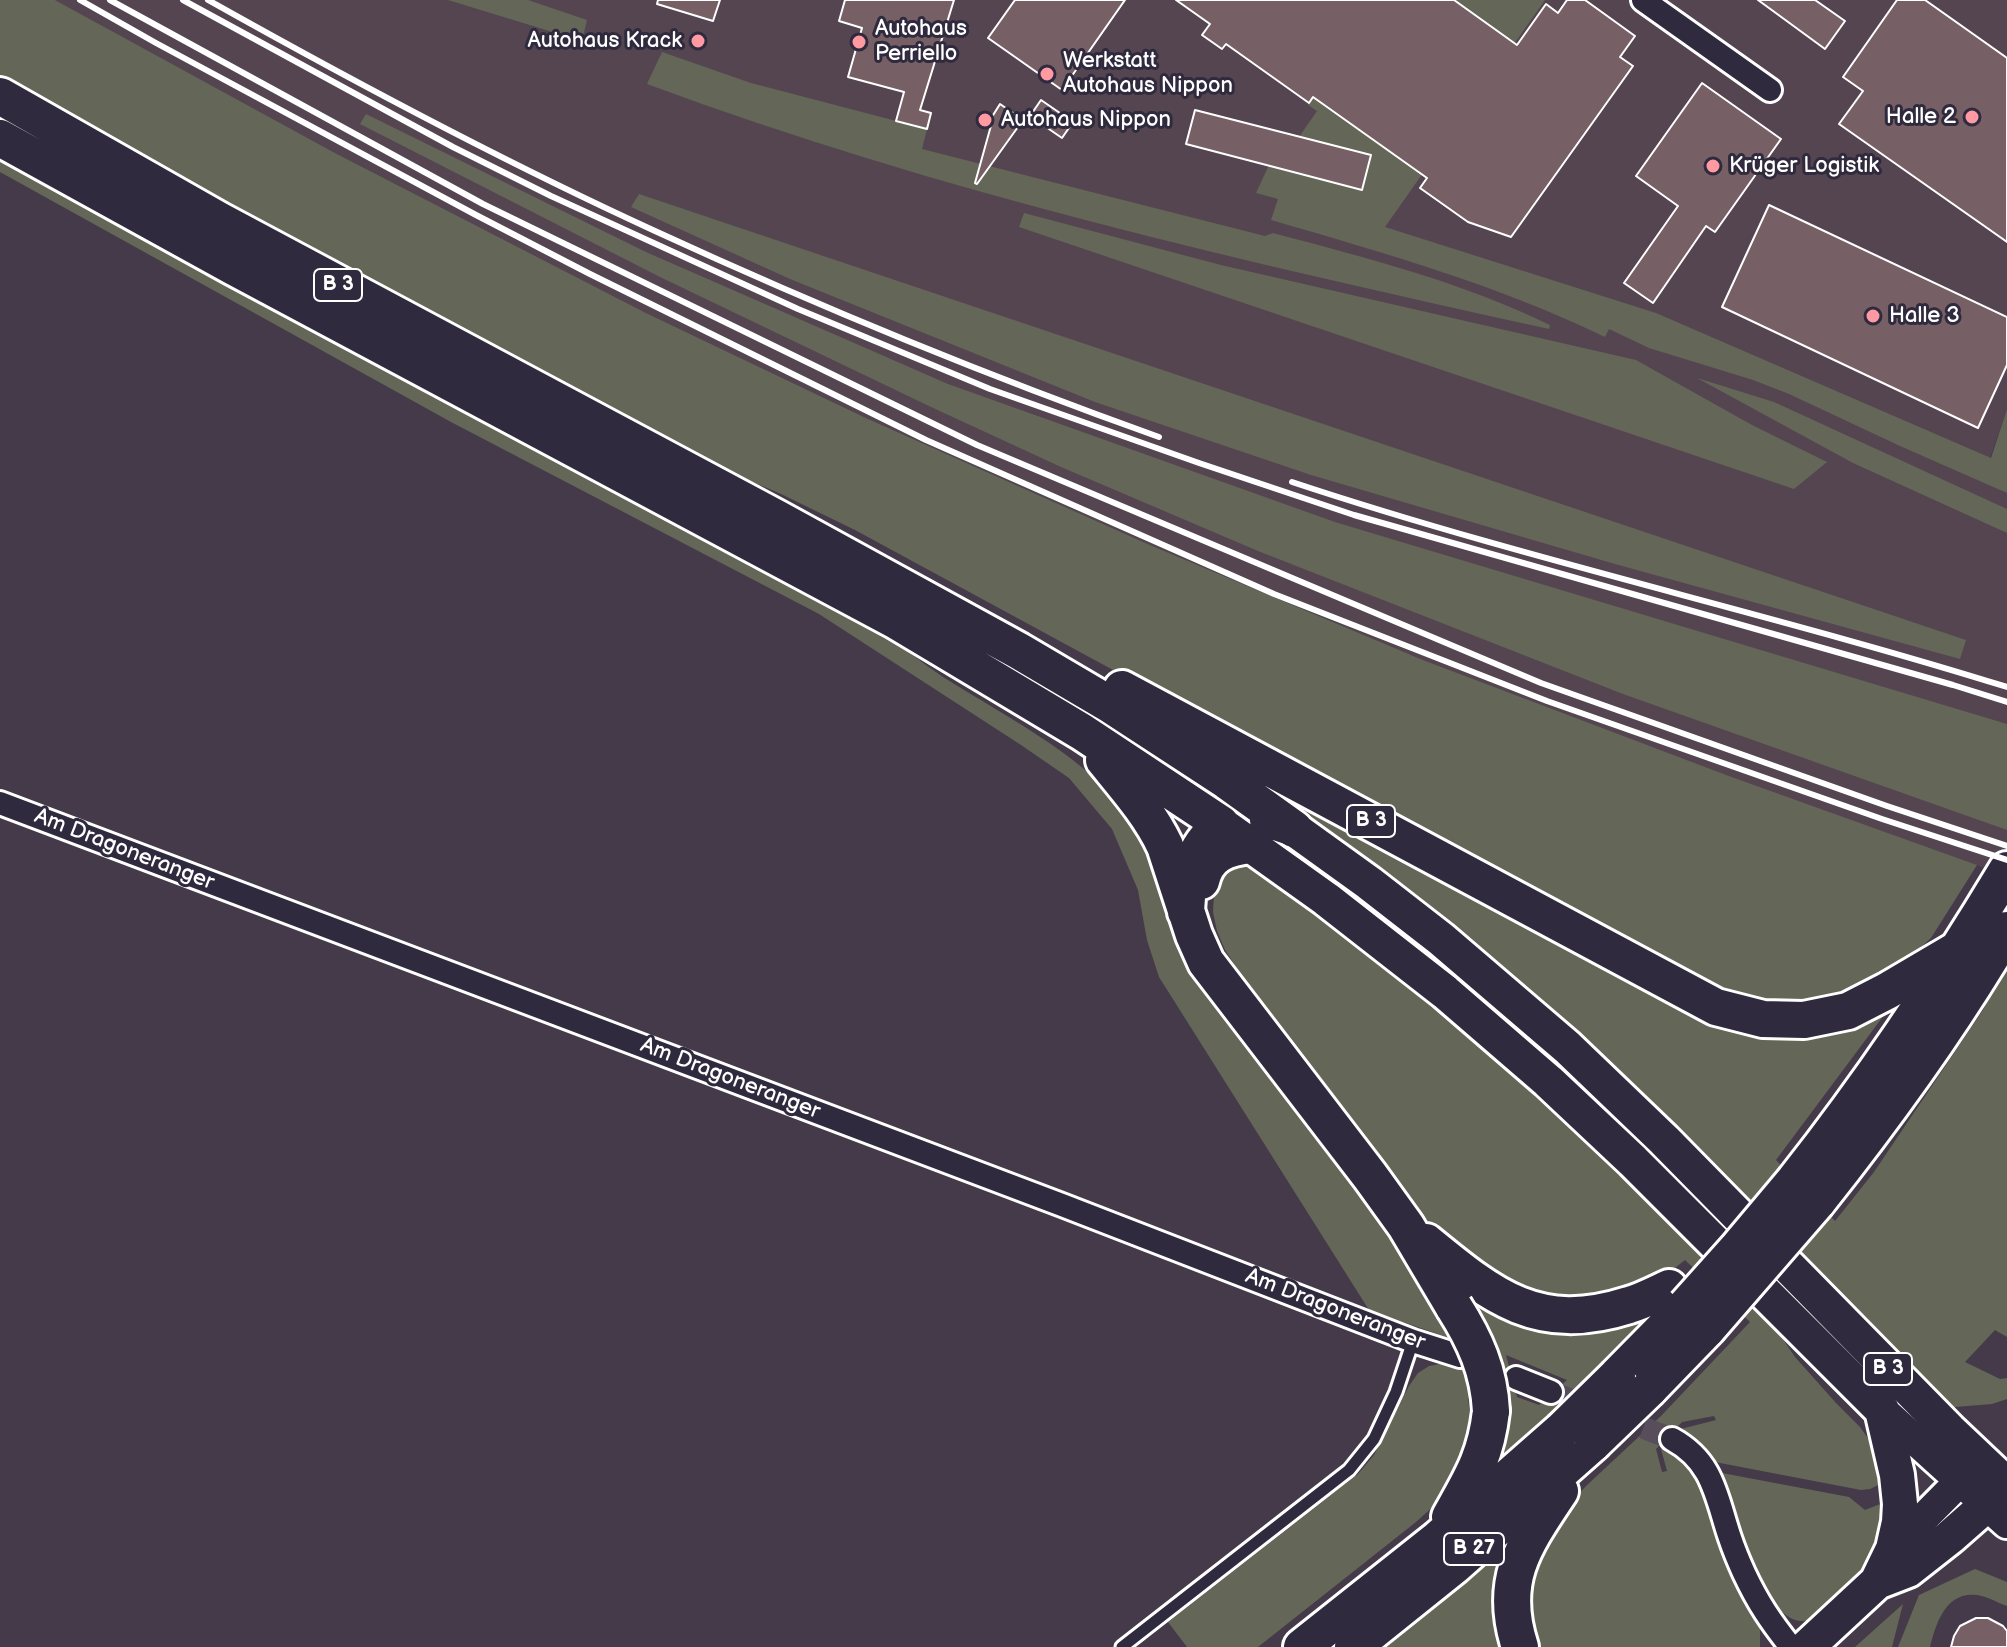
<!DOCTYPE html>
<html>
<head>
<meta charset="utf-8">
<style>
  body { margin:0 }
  canvas { display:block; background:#453a49 }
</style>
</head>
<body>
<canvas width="2007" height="1647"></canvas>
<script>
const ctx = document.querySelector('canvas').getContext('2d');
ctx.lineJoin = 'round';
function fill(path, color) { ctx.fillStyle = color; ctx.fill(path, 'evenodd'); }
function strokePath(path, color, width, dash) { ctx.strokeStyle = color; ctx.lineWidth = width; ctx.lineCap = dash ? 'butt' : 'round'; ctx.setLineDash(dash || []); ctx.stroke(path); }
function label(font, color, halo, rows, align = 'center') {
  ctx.font = font + ' "Balsamiq Sans",sans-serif'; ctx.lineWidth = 6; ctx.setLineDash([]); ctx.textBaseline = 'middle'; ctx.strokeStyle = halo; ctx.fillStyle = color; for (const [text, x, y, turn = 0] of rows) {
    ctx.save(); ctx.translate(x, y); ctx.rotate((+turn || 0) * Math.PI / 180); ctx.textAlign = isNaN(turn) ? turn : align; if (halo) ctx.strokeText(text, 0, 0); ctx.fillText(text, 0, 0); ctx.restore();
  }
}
const built = new Path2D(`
  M 55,0 L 2007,0 L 2007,409 L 1982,481 L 2007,493 L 2007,876 L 1729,776 L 1423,660 L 1150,545 L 866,418 L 646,313 L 335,153 Z`);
const green = new Path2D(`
  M 0,0 L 55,0 L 335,153 L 646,313 L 866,418 L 1150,545 L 1423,660 L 1729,776 L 1977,865 L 1931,938 L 1887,978 L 1853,996 L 1774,1007 L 1732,998 L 1244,741 L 855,530 L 779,493 L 668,447 L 0,82 Z
  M 448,0 L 528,0 L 587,20 L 582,41 Z
  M 1454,0 L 1545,0 L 1385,227 L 1656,313 L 1991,458 L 2007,409 L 2007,493 L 1900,446 L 1789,394 L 1753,380 L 1649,348 L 1609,329 L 1605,337 C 1498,285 1384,253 1271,220 L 1278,199 L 1256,193 L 1269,165 L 1363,189 L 1371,155 L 1299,137 L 1317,111 L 1308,105 L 1313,97 Z
  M 662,52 L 751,83 L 927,129 L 922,149 L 1265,236 L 1273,233 C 1367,258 1462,282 1550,325 L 1549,329 C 1245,262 940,193 647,84 Z
  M 366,114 L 646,252 L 948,384 L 1335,522 L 2007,724 L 2007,830 L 1623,694 L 1258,551 L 1061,467 L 931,407 L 660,277 L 360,124 Z
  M 0,154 L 883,633 C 903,647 922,663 943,677 C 1005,716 1073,750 1123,806 L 1341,1168 L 1426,1288 L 1424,1292 L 1450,1329 L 1455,1340 L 1369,1310 L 1159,977 L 1147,940 L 1138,890 L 1112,829 L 1069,778 L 1021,745 L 819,614 L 451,422 L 0,172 Z
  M 639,194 L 1966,640 L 1960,659 L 1615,564 L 1311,475 L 1095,402 L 790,279 L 631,207 Z
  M 1024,213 L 1221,265 L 1636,360 L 1752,425 L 1827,462 L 1794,489 L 1019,227 Z
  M 1697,378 L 1774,402 L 2007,509 L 2007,533 L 1853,463 Z
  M 1189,736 L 1706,1014 L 1896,999 L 1776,1160 L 1835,1221 L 1874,1172 L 1983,1010 L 2007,960 L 2007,1337 L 1995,1330 L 1965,1362 L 2000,1379 L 2007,1378 L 2007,1399 L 1992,1404 L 1955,1407 L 1950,1413 L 1827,1287 Z
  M 1239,865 L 1262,871 L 1489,1047 L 1700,1248 L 1776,1329 L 1795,1357 L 1836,1403 L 1860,1427 L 1877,1451 L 1889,1480 L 1870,1489 L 1861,1490 L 1715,1462 L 1701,1443 L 1681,1429 L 1716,1420 L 1714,1416 L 1682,1422 L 1656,1449 L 1662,1472 L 1667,1471 L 1661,1449 L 1663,1447 L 1686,1464 L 1700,1481 L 1707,1497 L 1730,1564 L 1760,1626 L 1760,1647 L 1532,1647 L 1522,1606 L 1554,1521 L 1586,1486 L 1661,1416 L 1750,1322 L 1685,1260 L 1661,1279 L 1605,1299 L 1541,1299 L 1466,1261 L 1427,1223 L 1381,1168 L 1260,1003 L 1225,950 L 1217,931 L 1213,912 L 1214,894 L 1215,883 L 1222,873 L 1228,868 Z
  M 1462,983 L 1500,1007 L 1728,1222 L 1719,1232 L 1460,988 Z
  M 1465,1289 L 1657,1316 L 1547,1423 L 1495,1468 ZM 1506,1355 L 1567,1380 L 1539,1405 L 1517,1397 Z
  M 1440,1364 L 1457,1366 L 1466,1373 L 1470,1419 L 1478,1417 L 1448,1493 L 1416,1522 L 1258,1647 L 1187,1647 L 1168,1622 L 1358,1474 L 1374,1455 L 1409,1386 L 1418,1373 L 1429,1366 Z
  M 1722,1473 L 1849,1497 L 1865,1510 L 1890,1500 C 1885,1518 1882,1537 1875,1554 C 1870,1566 1843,1588 1833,1599 C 1826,1606 1815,1620 1805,1621 C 1762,1626 1732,1505 1722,1473 Z
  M 1516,1530 L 1510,1647 L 1375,1647 Z
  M 1975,1569 L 2007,1582 L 2007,1606 C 1998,1603 1987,1596 1977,1595 C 1946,1591 1936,1623 1930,1647 L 1898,1647 L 1919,1595 Z
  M 1903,1604 L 1892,1647 L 1855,1647 Z`);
const building = new Path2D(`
  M 658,0 L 720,0 L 713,21 L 657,4 Z
  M 845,0 L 954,0 L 920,110 L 931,113 L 927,129 L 896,121 L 904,92 L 848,77 L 862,28 L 839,21 Z
  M 1015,0 L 1125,0 L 1062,90 L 988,38 Z
  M 1176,0 L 1454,0 L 1517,45 L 1546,4 L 1558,13 L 1567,0 L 1585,0 L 1635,36 L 1620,57 L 1633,66 L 1511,237 L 1468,222 L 1420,188 L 1427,178 L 1313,97 L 1309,103 L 1226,44 L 1222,49 L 1202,35 L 1210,24 Z
  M 1758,0 L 1815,0 L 1845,21 L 1825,49 Z
  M 1897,0 L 1925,0 L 2007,58 L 2007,242 L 1839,124 L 1863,91 L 1843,77 Z
  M 1702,83 L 1781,139 L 1715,232 L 1706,226 L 1653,303 L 1624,283 L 1678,206 L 1636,176 Z
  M 1041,100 L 1073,122 L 1062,138 L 1030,116 Z
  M 1000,104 L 1023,120 L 977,184 L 975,183 L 992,122 L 990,120 Z
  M 1195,110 L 1371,155 L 1362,190 L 1186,144 Z
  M 1769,205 L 2007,317 L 2007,365 L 1978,428 L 1722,307 Z
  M 1976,1618 L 1988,1618 L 2003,1626 L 2007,1631 L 2007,1647 L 1951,1647 L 1954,1636 L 1960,1626 Z`);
const minorTunnel = new Path2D(`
  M 1551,1392 L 1672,1439`);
const service = new Path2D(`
  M 1122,1647 L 1349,1470 L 1374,1439 L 1396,1392 L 1413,1341`);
const minor = new Path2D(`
  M 1643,0 L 1770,90
  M 0,803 L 1062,1205 L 1413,1341 L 1460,1356
  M 1516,1378 L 1551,1392
  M 1672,1439 C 1714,1462 1716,1497 1730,1538 C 1734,1550 1739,1562 1744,1573 C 1758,1603 1771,1622 1791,1647`);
const secondary = new Path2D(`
  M 1882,1410 L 2007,1523
  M 1893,1549 L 1973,1468`);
const primary = new Path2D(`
  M 1267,820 L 1294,829 L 1369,883 L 1441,939 L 1567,1047 L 1664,1140 L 1949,1430 L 2007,1485
  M 1228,829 L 1326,899 L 1445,992 L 1548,1081 L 1633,1161 L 1882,1410 L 1897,1475 L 1900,1504 L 1899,1522 L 1893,1549 L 1877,1582
  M 1807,1647 L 1877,1582 L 1908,1570 L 1950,1537 L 2007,1487`);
const trunk = new Path2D(`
  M 0,96 L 220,221 L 776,518 L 1019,651 L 1109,704 L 1227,781 L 1294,829
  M 0,138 L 234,267 L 895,620 L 1082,732 L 1221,824 C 1190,850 1188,875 1186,912
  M 1122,689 L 1716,1007 L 1763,1019 L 1804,1020 L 1848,1011 L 1887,991 L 1960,948
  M 1104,760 C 1126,787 1150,814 1165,846 L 1194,935 L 1206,962 L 1370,1176 L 1406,1226 L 1454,1307
  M 1201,881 C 1207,854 1226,848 1251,845
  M 1795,1180 C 1873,1081 1942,978 2007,870
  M 1817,1202 C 1886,1115 1951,1026 2007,930
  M 1426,1242 C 1493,1297 1538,1334 1629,1305 C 1643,1301 1656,1294 1669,1288
  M 1617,1376 L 1686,1306
  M 1649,1389 L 1707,1329
  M 1450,1517 C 1472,1478 1486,1456 1491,1411
  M 1302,1647 L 1438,1539 L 1562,1430
  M 1353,1647 L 1454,1566 L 1593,1443
  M 1520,1647 C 1498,1580 1524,1545 1560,1491`);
const rail = new Path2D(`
  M 80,0 L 156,43 L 476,215 L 590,274 L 926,440 L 1274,594 L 1547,701 L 1882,819 L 2007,860
  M 110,0 L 483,204 L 977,445 L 1541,683 L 1887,806 L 2007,846
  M 183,0 L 453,147 L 551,196 L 798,309 L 990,389 L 1199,463 L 1354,515 L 1953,685 L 2007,702
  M 208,0 C 354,82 502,161 655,231 C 820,307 988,376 1159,437
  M 1292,482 C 1527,560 1770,613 2007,687`);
const trunkBridge = new Path2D(`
  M 1686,1306 L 1737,1249 L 1795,1180
  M 1454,1307 C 1475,1340 1489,1371 1491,1411
  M 1707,1329 L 1817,1202
  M 1562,1430 L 1617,1376
  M 1593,1443 L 1649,1389`);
const markers = [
  [698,41,8,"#ff9aa2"],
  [859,42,8,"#ff9aa2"],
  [1047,74,8,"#ff9aa2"],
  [1972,117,8,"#ff9aa2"],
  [985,120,8,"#ff9aa2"],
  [1713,166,8,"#ff9aa2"],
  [1873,316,8,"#ff9aa2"]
];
const shields = [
  [338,285,48],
  [1371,821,48],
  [1888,1369,48],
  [1474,1549,60]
];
const shieldNames = [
  ["B 3",338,285],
  ["B 3",1371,821],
  ["B 3",1888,1369],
  ["B 27",1474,1549]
];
const poiNames = [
  ["Autohaus",875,29],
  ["Perriello",875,54],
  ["Autohaus Krack",682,41,"right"],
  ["Werkstatt",1063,61],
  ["Autohaus Nippon",1063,86],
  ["Halle 2",1956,117,"right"],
  ["Autohaus Nippon",1001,120],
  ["Krüger Logistik",1729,166],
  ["Halle 3",1889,316]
];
const streetNames = [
  ["Am Dragoneranger",124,850,21],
  ["Am Dragoneranger",730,1079,21],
  ["Am Dragoneranger",1335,1310,21]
];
fill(built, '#544551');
fill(green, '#646657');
fill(building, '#776065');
strokePath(building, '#fff', 2);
strokePath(minorTunnel, '#584e5b', 22, [22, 11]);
strokePath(service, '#fff', 17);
strokePath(minor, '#fff', 28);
strokePath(secondary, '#fff', 36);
strokePath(primary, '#fff', 40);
strokePath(trunk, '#fff', 42);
strokePath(service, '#2f2a3d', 11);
strokePath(minor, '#2f2a3d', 22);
strokePath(secondary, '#2f2a3d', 30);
strokePath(primary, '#2f2a3d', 34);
strokePath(trunk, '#2f2a3d', 36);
strokePath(rail, '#fff', 6);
strokePath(trunkBridge, '#fff', 42, []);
strokePath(trunkBridge, '#2f2a3d', 36);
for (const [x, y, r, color] of markers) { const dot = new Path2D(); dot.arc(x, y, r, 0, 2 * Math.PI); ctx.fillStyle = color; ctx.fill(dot); strokePath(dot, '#2f2a3d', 3); }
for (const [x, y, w] of shields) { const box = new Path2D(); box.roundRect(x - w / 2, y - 16, w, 32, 6); ctx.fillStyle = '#2f2a3d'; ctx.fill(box); strokePath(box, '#fff', 2); }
label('bold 20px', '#fff', null, shieldNames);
label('22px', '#fff', '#2f2a3d', poiNames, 'left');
label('22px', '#fff', '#2f2a3d', streetNames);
</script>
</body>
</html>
